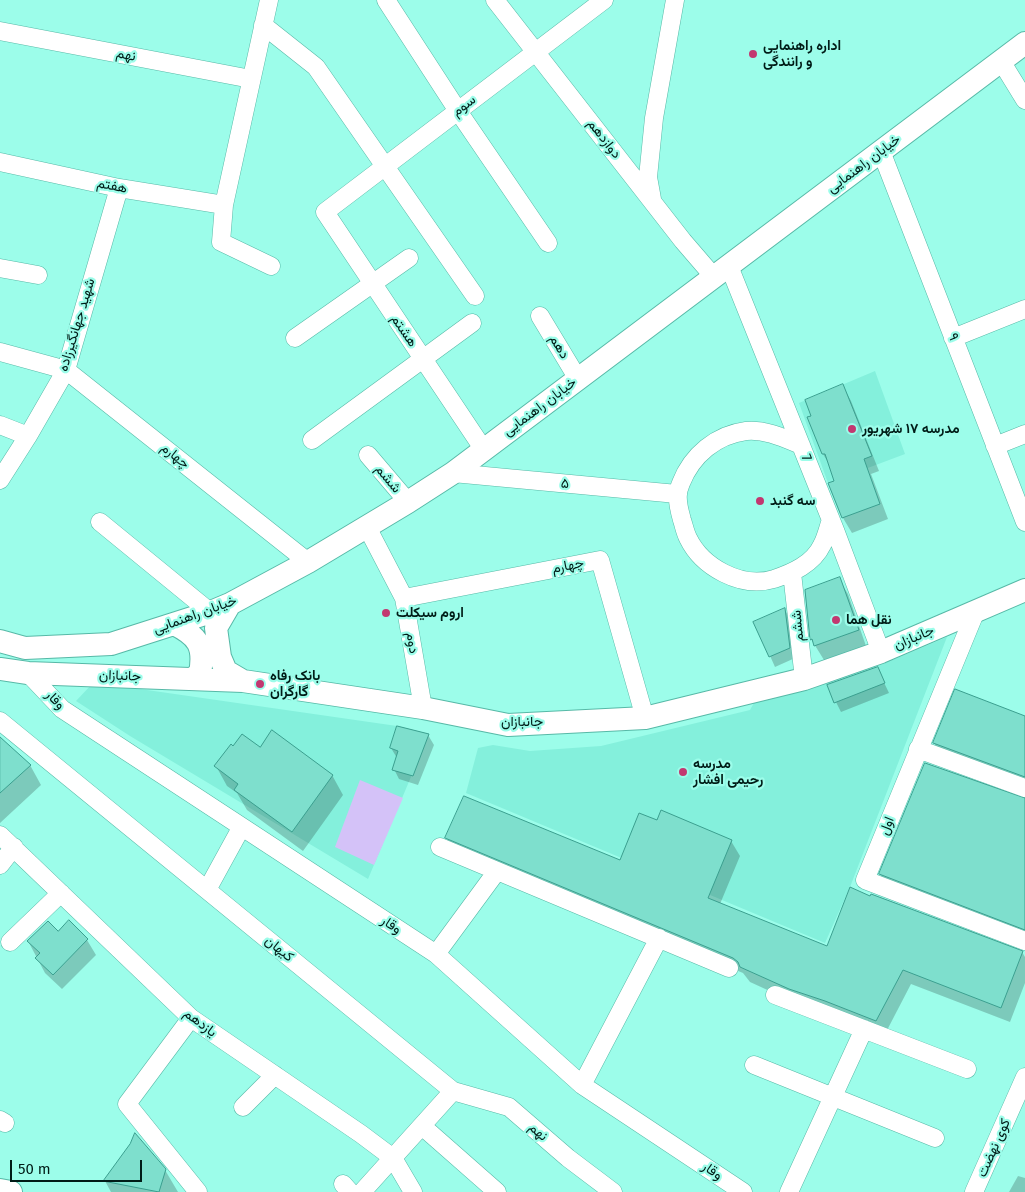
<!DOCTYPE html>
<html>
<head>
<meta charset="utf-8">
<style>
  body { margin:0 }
  #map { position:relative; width:1025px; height:1192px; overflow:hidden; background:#9cfdea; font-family:"Fira Sans",sans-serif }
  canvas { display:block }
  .scale { position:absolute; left:10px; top:1160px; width:132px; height:22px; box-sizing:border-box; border:2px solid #001c17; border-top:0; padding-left:6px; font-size:15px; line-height:18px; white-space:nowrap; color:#001c17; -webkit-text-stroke:4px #9cfdea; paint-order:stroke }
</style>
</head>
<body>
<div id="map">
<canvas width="1025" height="1192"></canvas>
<div class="scale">50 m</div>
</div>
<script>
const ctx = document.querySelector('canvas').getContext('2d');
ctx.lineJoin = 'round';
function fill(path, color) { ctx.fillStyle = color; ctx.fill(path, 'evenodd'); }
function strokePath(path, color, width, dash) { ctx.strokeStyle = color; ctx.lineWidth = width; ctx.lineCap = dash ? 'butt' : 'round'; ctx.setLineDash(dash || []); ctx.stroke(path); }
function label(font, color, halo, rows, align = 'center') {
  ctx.font = font + ' "Fira Sans",Vazirmatn,sans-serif'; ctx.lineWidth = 4.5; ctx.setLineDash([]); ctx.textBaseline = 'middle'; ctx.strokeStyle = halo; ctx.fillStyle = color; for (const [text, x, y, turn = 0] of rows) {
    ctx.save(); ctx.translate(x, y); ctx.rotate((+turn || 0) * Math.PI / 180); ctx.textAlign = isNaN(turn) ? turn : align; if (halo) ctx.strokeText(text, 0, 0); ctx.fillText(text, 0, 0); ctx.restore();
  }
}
const built = new Path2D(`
  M 875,371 L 905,454 L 828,483 L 799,403 Z
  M 947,637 L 850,887 L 825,943 L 466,793 L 478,748 L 493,745 L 530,751 L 601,746 L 750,710 L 755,701 L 895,659 Z
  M 92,684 L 133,688 L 397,726 L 429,734 L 368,879 L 130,736 L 76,701 Z`);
const green = new Path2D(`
  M 360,780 L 403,798 L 374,865 L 335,847 Z`);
const shadow = new Path2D(`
  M 843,386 L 851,401 L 879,471 L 871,474 L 888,519 L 852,533 L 843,518 L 830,483 L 836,481 L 832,469 L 823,454 L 812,416 Z
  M 839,579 L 848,594 L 866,646 L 824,660 L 811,639 L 806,590 Z
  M 785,610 L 790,619 L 795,658 L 775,667 L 755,622 Z
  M 877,668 L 889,693 L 841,712 L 836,702 Z
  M 1025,717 L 1025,788 L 943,758 L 934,743 Z
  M 428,735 L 434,745 L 418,785 L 399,779 L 394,769 L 397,758 L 391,748 Z
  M 0,738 L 30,765 L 41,785 L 0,823 Z
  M 234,747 L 332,775 L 343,795 L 303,851 L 247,810 L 237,793 L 227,786 L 216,766 Z
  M 1025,799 L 1025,942 L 889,889 L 880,874 Z
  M 658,821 L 731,841 L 740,856 L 720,904 L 828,948 L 1022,952 L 1025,957 L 1025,983 L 1010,1022 L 911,984 L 884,1036 L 798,1004 L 750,982 L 743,973 L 455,852 L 446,838 L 621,861 Z
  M 69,922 L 87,940 L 96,955 L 62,989 L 45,973 L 28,941 L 58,933 Z
  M 165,1170 L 178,1192 L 111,1192 L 105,1181 Z
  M 1018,1176 L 1025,1178 L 1025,1192 L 1009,1192 Z`);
const building = new Path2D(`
  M 843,384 L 872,456 L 864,459 L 880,504 L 842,518 L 828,483 L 834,481 L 825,454 L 822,454 L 807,417 L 811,416 L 805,400 Z
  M 840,577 L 859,630 L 814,646 L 812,639 L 810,640 L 805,590 Z
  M 785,608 L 790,648 L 769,657 L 753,622 Z
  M 878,667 L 885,683 L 834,703 L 827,685 Z
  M 955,689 L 1025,716 L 1025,777 L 933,743 Z
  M 397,726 L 429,734 L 413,776 L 392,770 L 398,751 L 390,748 Z
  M 272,730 L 333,775 L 292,832 L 234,790 L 238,784 L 214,766 L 231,744 L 233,746 L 242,734 L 260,747 Z
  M 0,737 L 31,765 L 0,793 Z
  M 925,763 L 1025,798 L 1025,930 L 879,874 Z
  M 464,796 L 620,860 L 639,813 L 657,820 L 661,810 L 732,840 L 708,898 L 827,946 L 850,887 L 870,896 L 871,894 L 1023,951 L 1001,1008 L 903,970 L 876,1021 L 825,1001 L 789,989 L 740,967 L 738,962 L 733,958 L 445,838 Z
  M 69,920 L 88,939 L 53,975 L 35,958 L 40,953 L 27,941 L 48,921 L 58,931 Z
  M 135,1133 L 166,1169 L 159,1192 L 103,1181 L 130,1144 Z`);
const minor = new Path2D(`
  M 269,0 L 224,205 L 221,242 L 271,266
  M 386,0 L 458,111 L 548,243
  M 495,0 L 683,241 L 714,277
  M 263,25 L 316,67 L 475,296
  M 0,31 L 251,79
  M 1001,61 L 1025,100
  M 881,151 L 1025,522
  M 0,162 L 119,188 L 224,205
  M 652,199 L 648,177 L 654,118 L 675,0
  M 729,266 L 835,530 L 881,652
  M 0,268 L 38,275
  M 540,316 L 578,379
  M 295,338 L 409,258
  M 953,338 L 1025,309
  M 0,352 L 66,370 L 308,562
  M 0,425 L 28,436
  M 312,440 L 472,323
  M 801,445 C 784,438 765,429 746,431 C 716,435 692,455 681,483 C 680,486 678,490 678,494 C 677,501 680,513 682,520 C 684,526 685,532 688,538 C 702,567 741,589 774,579 C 792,573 813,564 822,545 C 826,538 828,528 831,520
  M 995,446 L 1025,434
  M 484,450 L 325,212 L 604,0
  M 368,455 L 408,502
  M 453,473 L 677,494
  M 0,480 L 28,436 L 66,370 L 119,188
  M 100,522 L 210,612
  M 367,527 L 404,598 L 423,708
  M 792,573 L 804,679
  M 404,598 L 600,560 L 645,718
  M 975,613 L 865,880 L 1025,941
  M 28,673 L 62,709 L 436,954 L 582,1085 L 743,1192
  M 0,721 L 453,1091 L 509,1107 L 568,1158 L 613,1192
  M 918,749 L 1025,788
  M 0,835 L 191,1018 L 361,1134 L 393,1158 L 413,1192
  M 440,847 L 729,968
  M 0,865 L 14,847
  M 207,890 L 241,828
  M 10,942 L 61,893
  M 436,954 L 497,871
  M 775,995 L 967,1069
  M 191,1018 L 127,1104 L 198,1192
  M 754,1065 L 935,1138
  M 582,1085 L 659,938
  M 243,1107 L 275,1075
  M 0,1120 L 5,1123
  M 422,1126 L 497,1192
  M 343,1184 L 350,1192
  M 362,1192 L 453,1091
  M 789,1192 L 864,1029
  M 974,1192 L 1025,1077`);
const major = new Path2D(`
  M 230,604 L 216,628 L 220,657 L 226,671 L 243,681
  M 174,624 C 198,636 205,646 200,673 L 192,679
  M 0,641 L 25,648 L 111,644 L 211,612 L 230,604 L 308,562 L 408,502 L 453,473 L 1025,43
  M 0,669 L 28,673 L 243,681 L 423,708 L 508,725 L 645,718 L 804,679 L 881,652 L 1025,590
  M 0,1190 L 11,1192`);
const markers = [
  [753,54,5,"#c23870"],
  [852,429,5,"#c23870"],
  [760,501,5,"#c23870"],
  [386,613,5,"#c23870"],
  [836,620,5,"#c23870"],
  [260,684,5,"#c23870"],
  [683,772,5,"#c23870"]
];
const poiNames = [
  ["اداره راهنمایی",763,46],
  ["و رانندگی",763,62],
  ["مدرسه ۱۷ شهریور",862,429],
  ["سه گنبد",770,501],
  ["اروم سیکلت",396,613],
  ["نقل هما",846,620],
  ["بانک رفاه",270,676],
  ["گارگران",270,692],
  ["مدرسه",693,764],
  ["رحیمی افشار",693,780]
];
const streetNames = [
  ["نهم",126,55,11],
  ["سوم",464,106,-37],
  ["دوازدهم",604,139,52],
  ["خیابان راهنمایی",864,164,-37],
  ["هفتم",112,186,11],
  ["شهید جهانگیرزاده",77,325,-73],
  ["هشتم",404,331,56],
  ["۹",953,337,69],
  ["دهم",559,347,59],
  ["خیابان راهنمایی",540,407,-37],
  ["چهارم",175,456,38],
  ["7",806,458,68],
  ["ششم",388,479,50],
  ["۵",565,484,5],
  ["چهارم",568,566,-11],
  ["خیابان راهنمایی",195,615,-20],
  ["ششم",798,626,-96],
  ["جانبازان",914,638,-23],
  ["دوم",412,643,81],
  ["جانبازان",120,676,2],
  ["وقار",55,700,45],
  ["جانبازان",522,722],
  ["اول",887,826,-68],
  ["وقار",391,925,33],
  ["کیهان",279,949,39],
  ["یازدهم",200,1023,37],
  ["نهم",538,1132,41],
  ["کوی نهضت",994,1148,-66],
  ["وقار",712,1171,34]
];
fill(built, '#84f0dc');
fill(green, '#d4c2f8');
fill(shadow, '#0003');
fill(building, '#7edfcd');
strokePath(building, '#3b9f8f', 1);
strokePath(minor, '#57b9a7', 19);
strokePath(major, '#57b9a7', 24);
strokePath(minor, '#fff', 18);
strokePath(major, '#fff', 22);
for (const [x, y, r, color] of markers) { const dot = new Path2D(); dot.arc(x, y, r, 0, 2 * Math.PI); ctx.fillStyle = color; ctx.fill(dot); strokePath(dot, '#9cfdea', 2); }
label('bold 14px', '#001c17', '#9cfdea', poiNames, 'left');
label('14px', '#001c17', '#9cfdea', streetNames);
</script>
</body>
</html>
